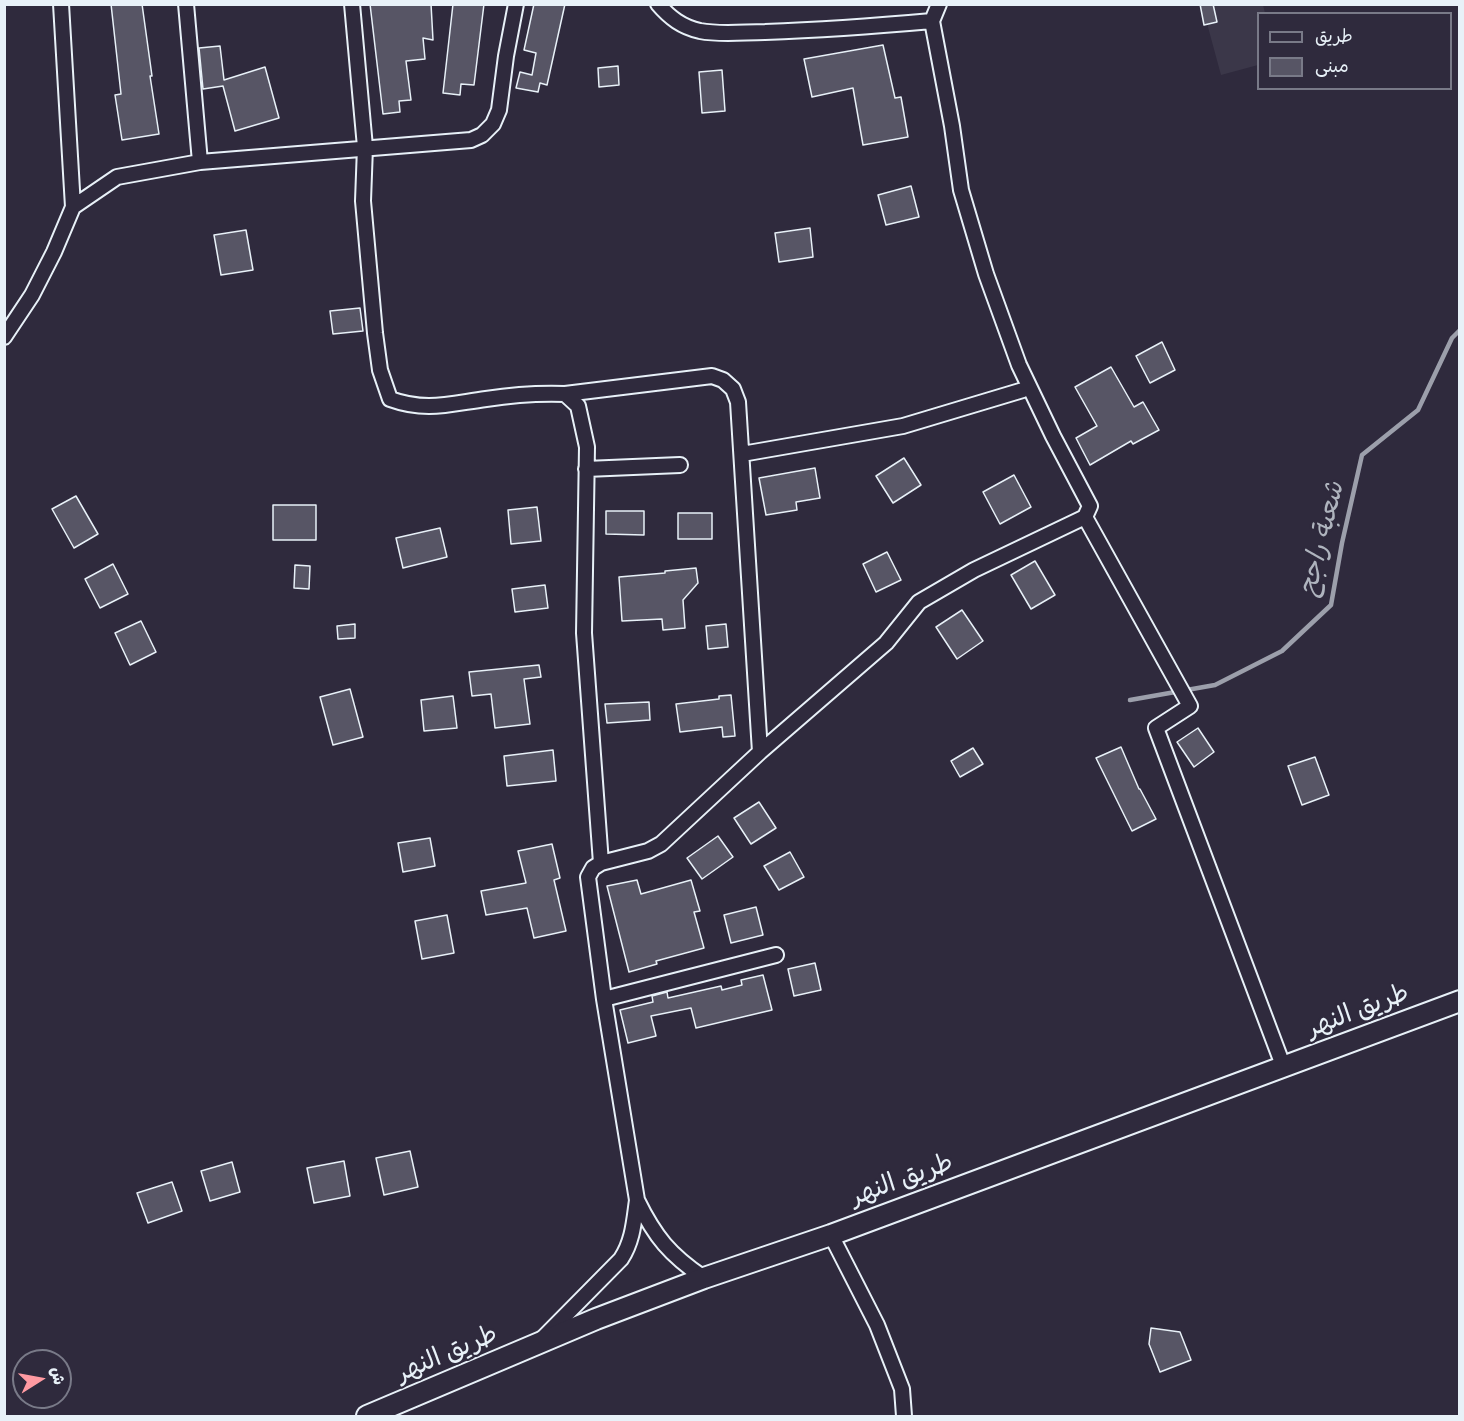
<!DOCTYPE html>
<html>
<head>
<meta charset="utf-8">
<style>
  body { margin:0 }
  #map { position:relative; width:1464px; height:1421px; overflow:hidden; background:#2f2a3d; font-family:Caveat,"Playpen Sans Arabic",sans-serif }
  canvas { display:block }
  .frame { position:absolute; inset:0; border:6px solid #e8f1f8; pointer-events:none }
  .legend { position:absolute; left:1257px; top:12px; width:195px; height:78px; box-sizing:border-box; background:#2f2a3d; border:2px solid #797a88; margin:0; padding:8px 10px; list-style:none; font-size:18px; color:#e8f1f8 }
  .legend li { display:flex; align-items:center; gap:12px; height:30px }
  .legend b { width:30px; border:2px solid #797a88 }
  .north { position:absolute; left:12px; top:1349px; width:60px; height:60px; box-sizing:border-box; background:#2f2a3d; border:2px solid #797a88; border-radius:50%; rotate:79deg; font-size:16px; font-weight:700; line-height:24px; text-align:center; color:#e8f1f8 }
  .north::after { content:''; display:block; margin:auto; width:21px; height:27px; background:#ff9aa2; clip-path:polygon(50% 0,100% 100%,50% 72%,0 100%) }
</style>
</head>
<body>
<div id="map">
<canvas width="1464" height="1421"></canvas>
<div class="frame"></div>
<ul class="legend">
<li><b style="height:8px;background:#2f2a3d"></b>طريق</li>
<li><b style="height:16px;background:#575565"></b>مبنى</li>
</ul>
<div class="north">ش</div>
</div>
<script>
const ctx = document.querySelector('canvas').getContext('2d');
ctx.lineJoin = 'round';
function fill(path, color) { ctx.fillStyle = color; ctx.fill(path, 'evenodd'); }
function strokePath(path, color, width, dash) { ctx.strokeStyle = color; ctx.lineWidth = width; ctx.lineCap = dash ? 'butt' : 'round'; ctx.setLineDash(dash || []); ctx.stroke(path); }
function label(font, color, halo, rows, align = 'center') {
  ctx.font = font + ' Caveat,"Playpen Sans Arabic",sans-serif'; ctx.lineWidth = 4.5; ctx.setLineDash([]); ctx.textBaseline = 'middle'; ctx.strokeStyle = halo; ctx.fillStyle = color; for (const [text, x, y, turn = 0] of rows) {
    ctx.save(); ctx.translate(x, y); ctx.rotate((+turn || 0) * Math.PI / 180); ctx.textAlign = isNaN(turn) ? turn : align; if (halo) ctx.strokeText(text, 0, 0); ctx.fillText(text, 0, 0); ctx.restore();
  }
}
const built = new Path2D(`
  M 1202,5 L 1263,5 L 1265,13 L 1258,14 L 1258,65 L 1221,75 Z`);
const stream = new Path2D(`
  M 1130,700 L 1215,685 L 1282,651 L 1331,605 L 1342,543 L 1362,455 L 1418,410 L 1452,338 L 1460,330`);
const building = new Path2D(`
  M 111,4 L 142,4 L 152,76 L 150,76 L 159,134 L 122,140 L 115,95 L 121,94 Z
  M 370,4 L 431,4 L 433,40 L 423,38 L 425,59 L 406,61 L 411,100 L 399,101 L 400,112 L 383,114 Z
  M 453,4 L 484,4 L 474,85 L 461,84 L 460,95 L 443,93 Z
  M 534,4 L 565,4 L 547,85 L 540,83 L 538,92 L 516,88 L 520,72 L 532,75 L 536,53 L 524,50 Z
  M 1200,4 L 1213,4 L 1217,22 L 1204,25 Z
  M 883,45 L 895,98 L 901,97 L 908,137 L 863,145 L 853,88 L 812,97 L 804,59 Z
  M 220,46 L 224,80 L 265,67 L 279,118 L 235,131 L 223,86 L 203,89 L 199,48 Z
  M 618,66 L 619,85 L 599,87 L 598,68 Z
  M 722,70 L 725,111 L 702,113 L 699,72 Z
  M 911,186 L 919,217 L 886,225 L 878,195 Z
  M 810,228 L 813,257 L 779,262 L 775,233 Z
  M 246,230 L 253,270 L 221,275 L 214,235 Z
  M 360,308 L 363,331 L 333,334 L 330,311 Z
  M 1162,342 L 1175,370 L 1150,383 L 1136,356 Z
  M 1111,367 L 1134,407 L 1143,402 L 1159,430 L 1133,444 L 1131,441 L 1090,465 L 1076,438 L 1097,426 L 1075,387 Z
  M 904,458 L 921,485 L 893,503 L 876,476 Z
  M 815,468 L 820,498 L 796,502 L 797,510 L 766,515 L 759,478 Z
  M 1014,475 L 1031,507 L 1000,524 L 983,492 Z
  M 76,496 L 98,534 L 74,548 L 52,509 Z
  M 273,505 L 316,505 L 316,540 L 273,540 Z
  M 537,507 L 541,541 L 511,544 L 508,510 Z
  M 606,511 L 644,511 L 644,535 L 606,534 Z
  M 678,513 L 712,513 L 712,539 L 678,539 Z
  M 440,528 L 447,557 L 403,568 L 396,538 Z
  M 887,552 L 901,580 L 876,592 L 863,564 Z
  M 1035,561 L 1055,595 L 1031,609 L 1011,575 Z
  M 113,564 L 128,594 L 100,608 L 85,579 Z
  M 295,565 L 310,566 L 309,589 L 294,588 Z
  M 696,568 L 698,583 L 683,600 L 685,628 L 663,630 L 662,619 L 622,621 L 619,577 L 665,573 L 665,571 Z
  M 545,585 L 548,608 L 515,612 L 512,589 Z
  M 962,610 L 983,641 L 957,659 L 936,627 Z
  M 141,621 L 156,652 L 130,665 L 115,633 Z
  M 355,624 L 355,638 L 338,639 L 337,626 Z
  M 726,624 L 728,647 L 708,649 L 706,626 Z
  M 539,665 L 541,677 L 524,679 L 530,724 L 495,728 L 491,694 L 472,696 L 469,672 Z
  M 350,689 L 363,737 L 333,745 L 320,697 Z
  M 731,695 L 735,736 L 723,737 L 722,727 L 680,732 L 676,704 L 719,699 L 719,696 Z
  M 453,696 L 457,728 L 424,731 L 421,700 Z
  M 649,702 L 650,720 L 607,723 L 605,704 Z
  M 1198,728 L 1214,752 L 1194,767 L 1177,742 Z
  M 1121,747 L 1139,789 L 1140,789 L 1156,819 L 1132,831 L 1096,758 Z
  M 973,748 L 983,764 L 960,777 L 951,761 Z
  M 553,750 L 556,781 L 507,786 L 504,756 Z
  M 1315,757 L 1329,795 L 1302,805 L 1288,766 Z
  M 759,802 L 776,828 L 751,844 L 734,818 Z
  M 718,836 L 733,857 L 702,879 L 687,858 Z
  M 430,838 L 435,866 L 403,872 L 398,843 Z
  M 552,844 L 560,878 L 554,880 L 566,931 L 534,938 L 527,908 L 486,915 L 481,891 L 526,883 L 518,851 Z
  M 790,852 L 804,877 L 779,890 L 764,866 Z
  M 637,880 L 641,894 L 691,880 L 700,911 L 694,912 L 704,948 L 656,961 L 657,964 L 629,972 L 607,886 Z
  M 756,907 L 763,935 L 731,943 L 724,915 Z
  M 447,915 L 454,953 L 422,959 L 415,921 Z
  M 815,963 L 821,990 L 794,996 L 788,969 Z
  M 763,975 L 772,1010 L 696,1028 L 691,1008 L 651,1016 L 656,1036 L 628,1043 L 620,1010 L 653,1002 L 652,996 L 667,992 L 668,998 L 721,986 L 722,990 L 742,985 L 741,980 Z
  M 410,1151 L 418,1187 L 384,1195 L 376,1158 Z
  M 344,1161 L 350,1196 L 314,1203 L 307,1168 Z
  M 232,1162 L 240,1192 L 210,1201 L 201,1171 Z
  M 172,1182 L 182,1211 L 148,1223 L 137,1193 Z
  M 1151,1328 L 1180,1332 L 1191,1360 L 1160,1372 L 1149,1344 Z`);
const minor = new Path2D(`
  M 61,4 L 73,207
  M 186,4 L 200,162
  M 352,4 L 365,147 L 363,201 L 375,333 L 380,370 L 390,399 C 426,412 449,404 486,399 C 512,395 538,393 565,394 L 578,406 L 587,447 L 584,633 L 601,863 L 593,868 L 588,877 L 604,999 L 637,1200 C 655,1237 670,1255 704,1278
  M 658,4 C 670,18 682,27 700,31 C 721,35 744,32 765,32 C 821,30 876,26 932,21
  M 4,337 L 32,295 L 54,252 L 73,207 L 117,177 L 200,162 L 471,140 L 482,135 L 493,124 L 499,110 L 506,56 L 516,4
  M 565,394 L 712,376 L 723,380 L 733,389 L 738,402 L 760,752
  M 742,454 L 903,426 L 1023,390
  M 586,469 L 680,465
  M 1085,517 L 1190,706 L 1156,728 L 1284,1068
  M 601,863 L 648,851 L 661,844 L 760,752 L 886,643 L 919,602 L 974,570 L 1085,517 L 1090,506 L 1053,436 L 1019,365 L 986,274 L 961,190 L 952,126 L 932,21 L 939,4
  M 604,999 L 776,955
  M 831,1235 L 877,1325 L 902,1389 L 904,1416
  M 542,1339 L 621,1259 C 633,1241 634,1221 637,1200`);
const secondary = new Path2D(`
  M 367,1416 L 596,1319 L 704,1278 L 831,1235 L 1460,1001`);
const streetNames = [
  ["طريق النهر",1358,1011,-21],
  ["طريق النهر",902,1180,-20],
  ["طريق النهر",447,1354,-23]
];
const waterNames = [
  ["شعبة راجح",1322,539,-76]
];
fill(built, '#3b3749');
strokePath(stream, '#9c9fab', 4.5);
fill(building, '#575565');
strokePath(building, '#e8f1f8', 1.5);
strokePath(minor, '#e8f1f8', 18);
strokePath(secondary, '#e8f1f8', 24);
strokePath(minor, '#2f2a3d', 14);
strokePath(secondary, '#2f2a3d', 20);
label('26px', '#e8f1f8', '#2f2a3d', streetNames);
label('italic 27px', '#afb4be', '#2f2a3d', waterNames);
</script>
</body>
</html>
